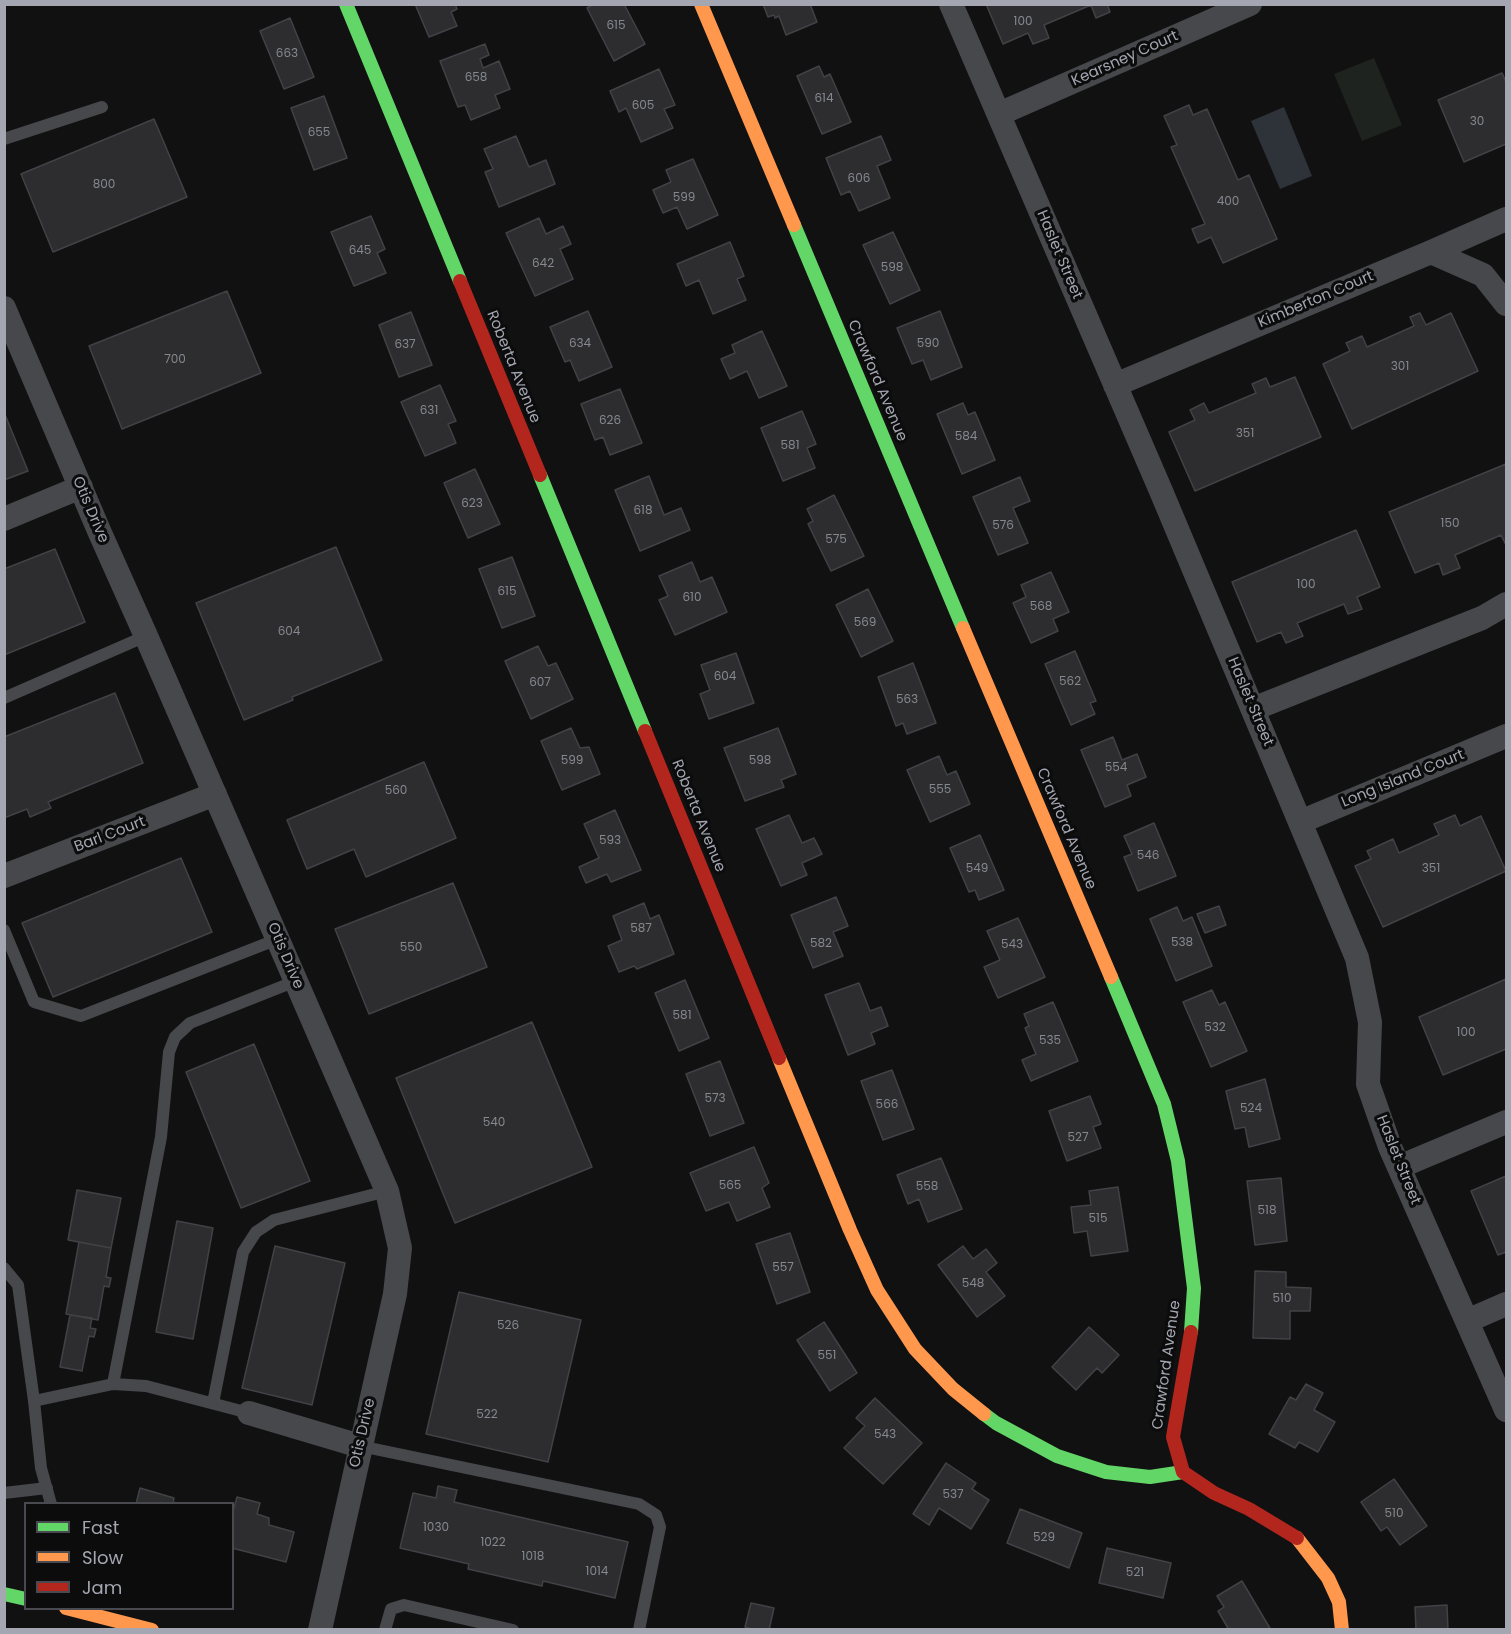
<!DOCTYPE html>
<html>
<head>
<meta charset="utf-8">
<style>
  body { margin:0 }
  #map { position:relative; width:1511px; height:1634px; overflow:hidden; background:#111112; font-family:Poppins,sans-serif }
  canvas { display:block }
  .frame { position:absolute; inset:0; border:6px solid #a4a6b1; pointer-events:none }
  .legend { position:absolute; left:24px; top:1502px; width:210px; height:108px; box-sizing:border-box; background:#0c0c0d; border:2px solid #494a4f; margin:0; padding:8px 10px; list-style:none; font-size:18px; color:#a4a6b1 }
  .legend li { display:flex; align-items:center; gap:12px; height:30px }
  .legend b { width:30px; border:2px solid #494a4f }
</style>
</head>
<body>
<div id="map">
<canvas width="1511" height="1634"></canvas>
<div class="frame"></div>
<ul class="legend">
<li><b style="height:8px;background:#63d668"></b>Fast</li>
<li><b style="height:8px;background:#ff974d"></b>Slow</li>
<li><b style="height:8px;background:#b3261e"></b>Jam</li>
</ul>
</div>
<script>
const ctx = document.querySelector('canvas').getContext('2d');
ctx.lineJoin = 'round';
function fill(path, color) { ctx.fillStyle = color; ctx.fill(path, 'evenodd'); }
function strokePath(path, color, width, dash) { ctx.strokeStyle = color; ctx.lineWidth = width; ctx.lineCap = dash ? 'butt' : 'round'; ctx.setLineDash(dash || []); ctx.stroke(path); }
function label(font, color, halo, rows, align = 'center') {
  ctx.font = font + ' Poppins,sans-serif'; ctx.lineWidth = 6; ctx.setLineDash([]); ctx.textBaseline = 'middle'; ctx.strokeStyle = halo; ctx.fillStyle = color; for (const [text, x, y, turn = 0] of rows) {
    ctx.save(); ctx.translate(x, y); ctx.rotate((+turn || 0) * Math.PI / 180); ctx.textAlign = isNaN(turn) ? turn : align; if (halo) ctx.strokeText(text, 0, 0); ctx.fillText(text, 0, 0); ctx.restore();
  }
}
const green = new Path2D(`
  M 1374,58 L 1402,125 L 1362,141 L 1334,74 Z`);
const water = new Path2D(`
  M 1284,107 L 1312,176 L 1280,189 L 1251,121 Z`);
const building = new Path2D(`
  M 415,4 L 455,4 L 457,9 L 451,12 L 457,26 L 429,37 Z
  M 594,4 L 624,4 L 645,44 L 614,61 L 587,8 Z
  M 763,4 L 810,4 L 817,22 L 786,35 L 779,16 L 775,18 L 774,15 L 768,17 Z
  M 986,4 L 1107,4 L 1110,12 L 1096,18 L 1091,5 L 1044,25 L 1049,38 L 1033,44 L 1028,33 L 1003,44 Z
  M 290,18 L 314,77 L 284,89 L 260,31 Z
  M 485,44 L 489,55 L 480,59 L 483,68 L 499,61 L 510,89 L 495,95 L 500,108 L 471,120 L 465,105 L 458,107 L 440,61 Z
  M 819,66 L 824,77 L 830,74 L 851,122 L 822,134 L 797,76 Z
  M 659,69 L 675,105 L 664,109 L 673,128 L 641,142 L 626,108 L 619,112 L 610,91 Z
  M 1502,73 L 1506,82 L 1506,144 L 1464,162 L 1438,100 Z
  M 324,96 L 347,158 L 314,170 L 291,108 Z
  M 1189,105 L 1193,115 L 1207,109 L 1238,180 L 1249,175 L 1277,239 L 1223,263 L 1211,237 L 1198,243 L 1192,229 L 1205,224 L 1171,147 L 1177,145 L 1164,116 Z
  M 154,119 L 187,197 L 53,252 L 21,174 Z
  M 516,136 L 529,167 L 546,160 L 555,184 L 499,207 L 485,172 L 493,169 L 484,149 Z
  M 881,136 L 891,160 L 877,166 L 890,198 L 859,211 L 850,191 L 841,195 L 826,158 Z
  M 693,159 L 718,215 L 687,229 L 677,207 L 663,213 L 653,190 L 671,182 L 666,170 Z
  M 371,216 L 385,249 L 377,253 L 386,273 L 354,286 L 331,232 Z
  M 539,218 L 546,234 L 563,226 L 571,244 L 560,249 L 573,279 L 535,296 L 506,233 Z
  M 893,232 L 920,290 L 890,304 L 863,245 Z
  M 730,242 L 744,276 L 737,279 L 746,300 L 713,314 L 699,280 L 686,286 L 677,264 Z
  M 227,291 L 261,373 L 122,429 L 89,346 Z
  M 588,311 L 612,367 L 579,381 L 570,360 L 565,362 L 550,327 Z
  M 940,311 L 962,367 L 931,380 L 923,360 L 912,364 L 897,328 Z
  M 411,312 L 432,365 L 399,377 L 379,325 Z
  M 1420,313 L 1426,325 L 1451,313 L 1478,371 L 1352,429 L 1323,364 L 1350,351 L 1346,343 L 1362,336 L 1367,347 L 1414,326 L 1410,317 Z
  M 762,331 L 787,386 L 759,398 L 747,371 L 730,379 L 721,359 L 735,353 L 732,345 Z
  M 1295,377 L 1321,437 L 1195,491 L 1169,432 L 1195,420 L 1190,410 L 1204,403 L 1209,413 L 1256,393 L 1252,384 L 1266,378 L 1270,387 Z
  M 440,385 L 456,421 L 448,424 L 456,443 L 425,456 L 401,402 Z
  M 620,389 L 642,443 L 610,455 L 603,437 L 595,440 L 581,404 Z
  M 963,403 L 968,415 L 975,412 L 995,460 L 962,474 L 937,414 Z
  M 802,411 L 816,444 L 807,448 L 815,468 L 783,481 L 761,428 Z
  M 4,412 L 28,471 L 4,480 Z
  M 1506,464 L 1506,545 L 1501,535 L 1455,555 L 1460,568 L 1443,575 L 1439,563 L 1415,573 L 1389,512 Z
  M 475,469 L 500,524 L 468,538 L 444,483 Z
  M 649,476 L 664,515 L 681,508 L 690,530 L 640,551 L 615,490 Z
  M 1020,477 L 1030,501 L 1013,508 L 1028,543 L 998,555 L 973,497 Z
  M 834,495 L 864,556 L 831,571 L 808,524 L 813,521 L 807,509 Z
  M 1356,530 L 1380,587 L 1357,597 L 1362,609 L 1348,614 L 1344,604 L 1297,623 L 1303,636 L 1286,643 L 1281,632 L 1257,642 L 1232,582 Z
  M 336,547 L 382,660 L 292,697 L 293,700 L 244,720 L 196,603 Z
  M 55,549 L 85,622 L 4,655 L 4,569 Z
  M 512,557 L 535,616 L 502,628 L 479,569 Z
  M 692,562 L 700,582 L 712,577 L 727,612 L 675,635 L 659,600 L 668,596 L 659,576 Z
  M 1051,572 L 1069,612 L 1053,619 L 1058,631 L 1031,643 L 1013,603 L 1026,597 L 1021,585 Z
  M 868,589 L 893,641 L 861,657 L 836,605 Z
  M 538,646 L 548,666 L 556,663 L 573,699 L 531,719 L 505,661 Z
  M 1075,651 L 1096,701 L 1090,703 L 1095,714 L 1071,725 L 1045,664 Z
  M 736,653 L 754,703 L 709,719 L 700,694 L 710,690 L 701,665 Z
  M 913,663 L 936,723 L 907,734 L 903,723 L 896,726 L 878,677 Z
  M 115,693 L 143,763 L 48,802 L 51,808 L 30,817 L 27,809 L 4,818 L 4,737 Z
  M 571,728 L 580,748 L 589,747 L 600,774 L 562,790 L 541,741 Z
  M 778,728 L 796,774 L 781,780 L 784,787 L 745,801 L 724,748 Z
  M 1113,737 L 1122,760 L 1137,754 L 1146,777 L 1127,785 L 1131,796 L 1105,807 L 1081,750 Z
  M 939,756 L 947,775 L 956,771 L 970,804 L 930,822 L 907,770 Z
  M 424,762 L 456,838 L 366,877 L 354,849 L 307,869 L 287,820 Z
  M 615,810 L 641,870 L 611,882 L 607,874 L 586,883 L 579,867 L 599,858 L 584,824 Z
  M 789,815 L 802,843 L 814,838 L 822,854 L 802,863 L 807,875 L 781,886 L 756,829 Z
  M 1455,815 L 1460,826 L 1481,816 L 1506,871 L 1383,927 L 1355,866 L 1371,859 L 1367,851 L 1393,839 L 1399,853 L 1439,835 L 1434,824 Z
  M 1154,823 L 1176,876 L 1138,891 L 1124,857 L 1132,854 L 1124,836 Z
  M 980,835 L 1004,890 L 979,900 L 975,890 L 969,892 L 950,848 Z
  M 181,858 L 212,932 L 53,997 L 22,923 Z
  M 453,883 L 487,967 L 369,1014 L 335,929 Z
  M 836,897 L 848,926 L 833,932 L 843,956 L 813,968 L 791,915 Z
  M 644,903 L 650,919 L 659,915 L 674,954 L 637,969 L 634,966 L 619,972 L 608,946 L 622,940 L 613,916 Z
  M 1219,906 L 1226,925 L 1205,933 L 1197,914 Z
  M 1177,907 L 1183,921 L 1192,917 L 1212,966 L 1176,981 L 1150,919 Z
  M 1018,918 L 1045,977 L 998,998 L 984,967 L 1000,960 L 987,931 Z
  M 1506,979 L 1506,1049 L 1443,1075 L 1419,1017 Z
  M 685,980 L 709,1038 L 679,1051 L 655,993 Z
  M 859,983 L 870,1011 L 881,1007 L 888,1026 L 871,1033 L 875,1044 L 848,1055 L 825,995 Z
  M 1212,990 L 1219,1005 L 1225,1002 L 1247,1051 L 1211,1067 L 1183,1002 Z
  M 1053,1002 L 1078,1061 L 1031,1081 L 1022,1060 L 1036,1054 L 1025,1028 L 1029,1026 L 1024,1014 Z
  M 532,1022 L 592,1167 L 455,1223 L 396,1078 Z
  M 254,1044 L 310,1181 L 241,1208 L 186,1072 Z
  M 720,1061 L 744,1123 L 710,1136 L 686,1074 Z
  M 892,1070 L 914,1129 L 883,1140 L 861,1081 Z
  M 1265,1079 L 1280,1139 L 1249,1147 L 1245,1127 L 1235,1129 L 1226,1091 Z
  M 1090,1096 L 1101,1124 L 1093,1127 L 1101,1148 L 1067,1161 L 1049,1111 Z
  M 754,1147 L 769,1183 L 762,1188 L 770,1207 L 737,1221 L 729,1202 L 706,1211 L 690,1173 Z
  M 941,1158 L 962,1209 L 928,1222 L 919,1199 L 908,1204 L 897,1175 Z
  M 1506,1176 L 1506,1252 L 1498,1255 L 1471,1191 Z
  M 1281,1178 L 1287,1241 L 1255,1245 L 1247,1181 Z
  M 1118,1187 L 1128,1251 L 1091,1256 L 1087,1231 L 1074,1233 L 1071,1207 L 1091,1205 L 1089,1191 Z
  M 77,1190 L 121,1198 L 111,1248 L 68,1240 Z
  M 177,1221 L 213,1228 L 193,1339 L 156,1332 Z
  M 790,1233 L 810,1292 L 777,1304 L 756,1244 Z
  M 79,1242 L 111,1248 L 106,1277 L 111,1278 L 109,1287 L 104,1286 L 98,1320 L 66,1314 Z
  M 275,1246 L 345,1263 L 312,1405 L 242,1388 Z
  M 963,1246 L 973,1259 L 986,1249 L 997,1263 L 986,1272 L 1005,1296 L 977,1317 L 938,1265 Z
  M 1255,1271 L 1286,1272 L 1286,1287 L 1311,1288 L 1310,1311 L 1290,1311 L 1290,1339 L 1253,1338 Z
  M 459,1292 L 581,1320 L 548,1462 L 426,1434 Z
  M 70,1315 L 92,1318 L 90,1328 L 96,1329 L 94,1337 L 89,1336 L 82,1371 L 60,1367 Z
  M 824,1322 L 857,1373 L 830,1391 L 797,1340 Z
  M 1089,1327 L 1119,1355 L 1102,1373 L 1097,1368 L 1076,1390 L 1052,1367 Z
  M 1306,1384 L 1323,1393 L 1314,1410 L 1335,1422 L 1318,1452 L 1299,1442 L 1295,1448 L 1269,1434 L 1290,1397 L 1296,1400 Z
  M 875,1398 L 922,1443 L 883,1484 L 844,1448 L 865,1426 L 856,1418 Z
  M 946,1463 L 976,1483 L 972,1489 L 989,1500 L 971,1529 L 939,1508 L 929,1525 L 913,1514 Z
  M 1394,1479 L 1427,1526 L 1400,1545 L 1387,1527 L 1381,1531 L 1361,1502 Z
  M 438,1486 L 457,1490 L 454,1502 L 628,1542 L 615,1598 L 543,1581 L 542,1586 L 468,1569 L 469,1564 L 400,1548 L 413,1493 L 436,1498 Z
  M 140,1488 L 174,1498 L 173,1504 L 136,1504 Z
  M 237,1497 L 260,1503 L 257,1514 L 269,1518 L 269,1525 L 294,1532 L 286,1562 L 232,1548 L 232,1515 Z
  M 1020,1509 L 1082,1533 L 1069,1568 L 1007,1543 Z
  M 1107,1548 L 1171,1563 L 1163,1598 L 1099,1583 Z
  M 1242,1581 L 1271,1630 L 1229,1630 L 1218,1611 L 1224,1607 L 1217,1596 Z
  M 751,1603 L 774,1608 L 769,1630 L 755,1630 L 745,1627 Z
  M 1447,1605 L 1448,1630 L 1416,1630 L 1415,1607 Z`);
const lane = new Path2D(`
  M 4,139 L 102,107
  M 4,698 L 146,636
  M 4,930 L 34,1002 L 81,1016 L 278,939
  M 4,1268 L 18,1285 L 34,1401 L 41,1468 L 51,1504
  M 113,1384 L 161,1137 L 169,1052 L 175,1037 L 190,1023 L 296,981
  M 34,1401 L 113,1384 L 146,1386 L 249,1413
  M 213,1403 L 243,1252 L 256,1232 L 274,1220 L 387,1191
  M 360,1446 L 639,1504 L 656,1515 L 660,1527 L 639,1630
  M 4,1493 L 47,1488
  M 385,1630 L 391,1609 L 404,1605 L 513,1630`);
const street = new Path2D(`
  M 951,4 L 1161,491 L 1357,958 L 1370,1022 L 1368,1084 L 1390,1147 L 1506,1410
  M 999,114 L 1250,4
  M 1431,252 L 1483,275 L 1506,304
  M 4,308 L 100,533 L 146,636 L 387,1191 L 400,1248 L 395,1294 L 320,1630
  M 1115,385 L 1431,252 L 1506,219
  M 4,519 L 81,487
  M 1253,709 L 1482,618 L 1506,604
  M 1300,822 L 1506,736
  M 4,876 L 215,794
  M 1399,1167 L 1506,1122
  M 1467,1321 L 1506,1304
  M 249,1413 L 360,1446`);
const fast = new Path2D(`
  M 346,4 L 460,281
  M 794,225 L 963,628
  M 540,475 L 645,731
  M 1111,977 L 1164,1104 L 1178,1161 L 1194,1288 L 1191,1332
  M 984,1414 L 996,1423 L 1057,1456 L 1106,1472 L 1150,1477 L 1183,1472
  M 4,1594 L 26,1599`);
const slow = new Path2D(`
  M 701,4 L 794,225
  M 963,628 L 1111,977
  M 779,1058 L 850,1230 L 877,1290 L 915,1349 L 953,1389 L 984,1414
  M 1297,1538 L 1328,1578 L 1339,1602 L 1342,1630
  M 66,1608 L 152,1630`);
const jam = new Path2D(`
  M 460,281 L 540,475
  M 645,731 L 779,1058
  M 1191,1332 L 1173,1437 L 1183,1472 L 1214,1493 L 1249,1509 L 1297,1538`);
const numberNames = [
  ["100",1023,22],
  ["615",616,26],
  ["663",287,54],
  ["658",476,78],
  ["614",824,99],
  ["605",643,106],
  ["30",1477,122],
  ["655",319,133],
  ["606",859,179],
  ["800",104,185],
  ["599",684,198],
  ["400",1228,202],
  ["645",360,251],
  ["642",543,264],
  ["598",892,268],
  ["634",580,344],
  ["590",928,344],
  ["637",405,345],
  ["700",175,360],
  ["301",1400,367],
  ["631",429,411],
  ["626",610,421],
  ["351",1245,434],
  ["584",966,437],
  ["581",790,446],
  ["623",472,504],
  ["618",643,511],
  ["150",1450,524],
  ["576",1003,526],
  ["575",836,540],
  ["100",1306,585],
  ["615",507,592],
  ["610",692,598],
  ["568",1041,607],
  ["569",865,623],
  ["604",289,632],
  ["604",725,677],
  ["562",1070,682],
  ["607",540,683],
  ["563",907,700],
  ["599",572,761],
  ["598",760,761],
  ["554",1116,768],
  ["555",940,790],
  ["560",396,791],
  ["593",610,841],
  ["546",1148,856],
  ["549",977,869],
  ["351",1431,869],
  ["587",641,929],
  ["538",1182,943],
  ["582",821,944],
  ["543",1012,945],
  ["550",411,948],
  ["581",682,1016],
  ["532",1215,1028],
  ["100",1466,1033],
  ["535",1050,1041],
  ["573",715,1099],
  ["566",887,1105],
  ["524",1251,1109],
  ["540",494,1123],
  ["527",1078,1138],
  ["565",730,1186],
  ["558",927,1187],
  ["518",1267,1211],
  ["515",1098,1219],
  ["557",783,1268],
  ["548",973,1284],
  ["510",1282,1299],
  ["526",508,1326],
  ["551",827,1356],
  ["522",487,1415],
  ["543",885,1435],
  ["537",953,1495],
  ["510",1394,1514],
  ["1030",436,1528],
  ["529",1044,1538],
  ["1022",493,1543],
  ["1018",533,1557],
  ["1014",597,1572],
  ["521",1135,1573]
];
const streetNames = [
  ["Kearsney Court",1125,59,-24],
  ["Haslet Street",1059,255,67],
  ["Kimberton Court",1316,300,-23],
  ["Roberta Avenue",513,367,68],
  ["Crawford Avenue",877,381,67],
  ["Otis Drive",90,510,67],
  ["Haslet Street",1250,702,67],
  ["Long Island Court",1403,779,-22],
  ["Roberta Avenue",698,816,68],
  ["Crawford Avenue",1066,829,67],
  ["Barl Court",110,835,-21],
  ["Otis Drive",285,956,67],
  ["Haslet Street",1398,1160,68],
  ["Crawford Avenue",1167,1365,-82],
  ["Otis Drive",363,1433,-77]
];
fill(green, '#1e231f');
fill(water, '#2d3339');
fill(building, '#2d2d2f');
strokePath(building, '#414245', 1.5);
strokePath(lane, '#47484b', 12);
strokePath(street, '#47484b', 24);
strokePath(fast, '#63d668', 14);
strokePath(slow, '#ff974d', 14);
strokePath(jam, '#b3261e', 14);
label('12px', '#868890', null, numberNames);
label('15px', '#a4a6b1', '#0c0c0d', streetNames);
</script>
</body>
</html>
